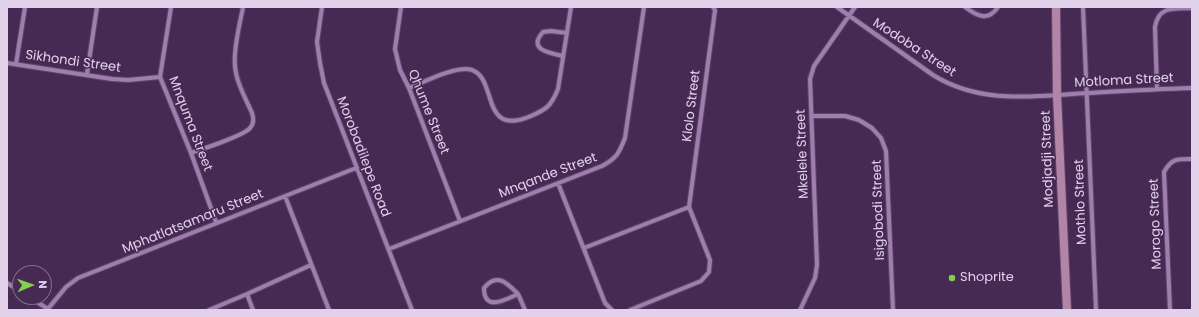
<!DOCTYPE html>
<html>
<head>
<meta charset="utf-8">
<style>
  body { margin:0 }
  #map { position:relative; width:1199px; height:317px; overflow:hidden; background:#472a54; font-family:Poppins,sans-serif }
  canvas { display:block }
  .frame { position:absolute; inset:0; border:8px solid #e2d1eb; pointer-events:none }
  .north { position:absolute; left:12px; top:265px; width:40px; height:40px; box-sizing:border-box; background:#472a54; border:1px solid #856d90; border-radius:50%; rotate:88deg; font-size:11px; font-weight:700; line-height:16px; text-align:center; color:#e2d1eb }
  .north::after { content:''; display:block; margin:auto; width:14px; height:18px; background:#83d04f; clip-path:polygon(50% 0,100% 100%,50% 72%,0 100%) }
</style>
</head>
<body>
<div id="map">
<canvas width="1199" height="317"></canvas>
<div class="frame"></div>
<div class="north">N</div>
</div>
<script>
const ctx = document.querySelector('canvas').getContext('2d');
ctx.lineJoin = 'round';
function strokePath(path, color, width, dash) { ctx.strokeStyle = color; ctx.lineWidth = width; ctx.lineCap = dash ? 'butt' : 'round'; ctx.setLineDash(dash || []); ctx.stroke(path); }
function label(font, color, halo, rows, align = 'center') {
  ctx.font = font + ' Poppins,sans-serif'; ctx.lineWidth = 3; ctx.setLineDash([]); ctx.textBaseline = 'middle'; ctx.strokeStyle = halo; ctx.fillStyle = color; for (const [text, x, y, turn = 0] of rows) {
    ctx.save(); ctx.translate(x, y); ctx.rotate((+turn || 0) * Math.PI / 180); ctx.textAlign = isNaN(turn) ? turn : align; if (halo) ctx.strokeText(text, 0, 0); ctx.fillText(text, 0, 0); ctx.restore();
  }
}
const street = new Path2D(`
  M 171,7 L 160,77 L 191,153 L 216,222
  M 322,7 L 317,42 L 320,63 L 324,83 L 412,310
  M 401,7 L 395,49 L 400,70 L 409,88 L 460,221
  M 837,7 L 933,75 C 981,105 1034,96 1088,93 C 1123,91 1157,89 1192,88
  M 965,7 C 977,16 988,22 998,7
  M 1083,7 L 1096,310
  M 563,56 C 550,53 527,50 543,32 L 551,31 L 567,33
  M 7,63 L 112,79 L 128,80 L 160,77
  M 16,64 L 25,7
  M 87,74 L 97,7
  M 409,88 C 424,82 457,65 472,70 C 498,79 480,138 531,116 C 547,109 551,106 558,89 L 571,7
  M 1157,89 L 1155,27 C 1159,5 1174,9 1192,8
  M 812,116 L 845,116 L 859,120 L 872,128 L 881,138 L 886,151 L 893,310
  M 191,153 C 202,149 244,136 250,128 C 254,124 254,119 252,113 C 246,99 236,82 235,66 C 233,49 240,24 243,7
  M 558,183 L 605,303 L 612,310
  M 285,196 L 329,310
  M 584,248 L 689,207
  M 389,249 L 602,166 C 617,158 619,153 625,138 L 644,7
  M 7,283 L 20,291
  M 247,294 L 253,310
  M 518,294 C 505,300 484,312 484,288 C 497,272 507,283 518,294 L 519,296 L 525,310
  M 29,297 L 48,309
  M 47,310 L 66,287 L 78,278 L 356,168
  M 209,310 L 247,294 L 311,265
  M 630,310 L 701,281 L 709,272 L 710,260 L 689,207 L 715,10 L 713,7
  M 800,310 L 815,278 L 817,265 L 810,79 L 814,66 L 855,7
  M 1170,310 L 1164,172 C 1172,158 1177,159 1192,159`);
const secondary = new Path2D(`
  M 1056,7 L 1057,95 L 1067,310`);
const markers = [
  [952,278,4,"#83d04f"]
];
const streetNames = [
  ["Modoba Street",914,48,33],
  ["Sikhondi Street",73,62,8],
  ["Motloma Street",1124,81,-3],
  ["Klolo Street",692,106,-83],
  ["Qhume Street",428,112,68],
  ["Mnquma Street",190,124,69],
  ["Mkelele Street",803,154,-92],
  ["Morobadilepe Road",363,157,69],
  ["Modjadji Street",1048,159,-92],
  ["Mnqande Street",548,176,-21],
  ["Mothlo Street",1081,202,-92],
  ["Isigobodi Street",879,210,-92],
  ["Mphatlatsamaru Street",193,222,-22],
  ["Morogo Street",1156,224,-92]
];
const poiNames = [
  ["Shoprite",960,278]
];
strokePath(street, '#60466a', 6);
strokePath(secondary, '#60466a', 10);
strokePath(street, '#9e7ead', 4);
strokePath(secondary, '#b284a7', 8);
for (const [x, y, r, color] of markers) { const dot = new Path2D(); dot.arc(x, y, r, 0, 2 * Math.PI); ctx.fillStyle = color; ctx.fill(dot); strokePath(dot, '#472a54', 1.5); }
label('13px', '#e2d1eb', '#472a54', streetNames);
label('13px', '#e2d1eb', '#472a54', poiNames, 'left');
</script>
</body>
</html>
